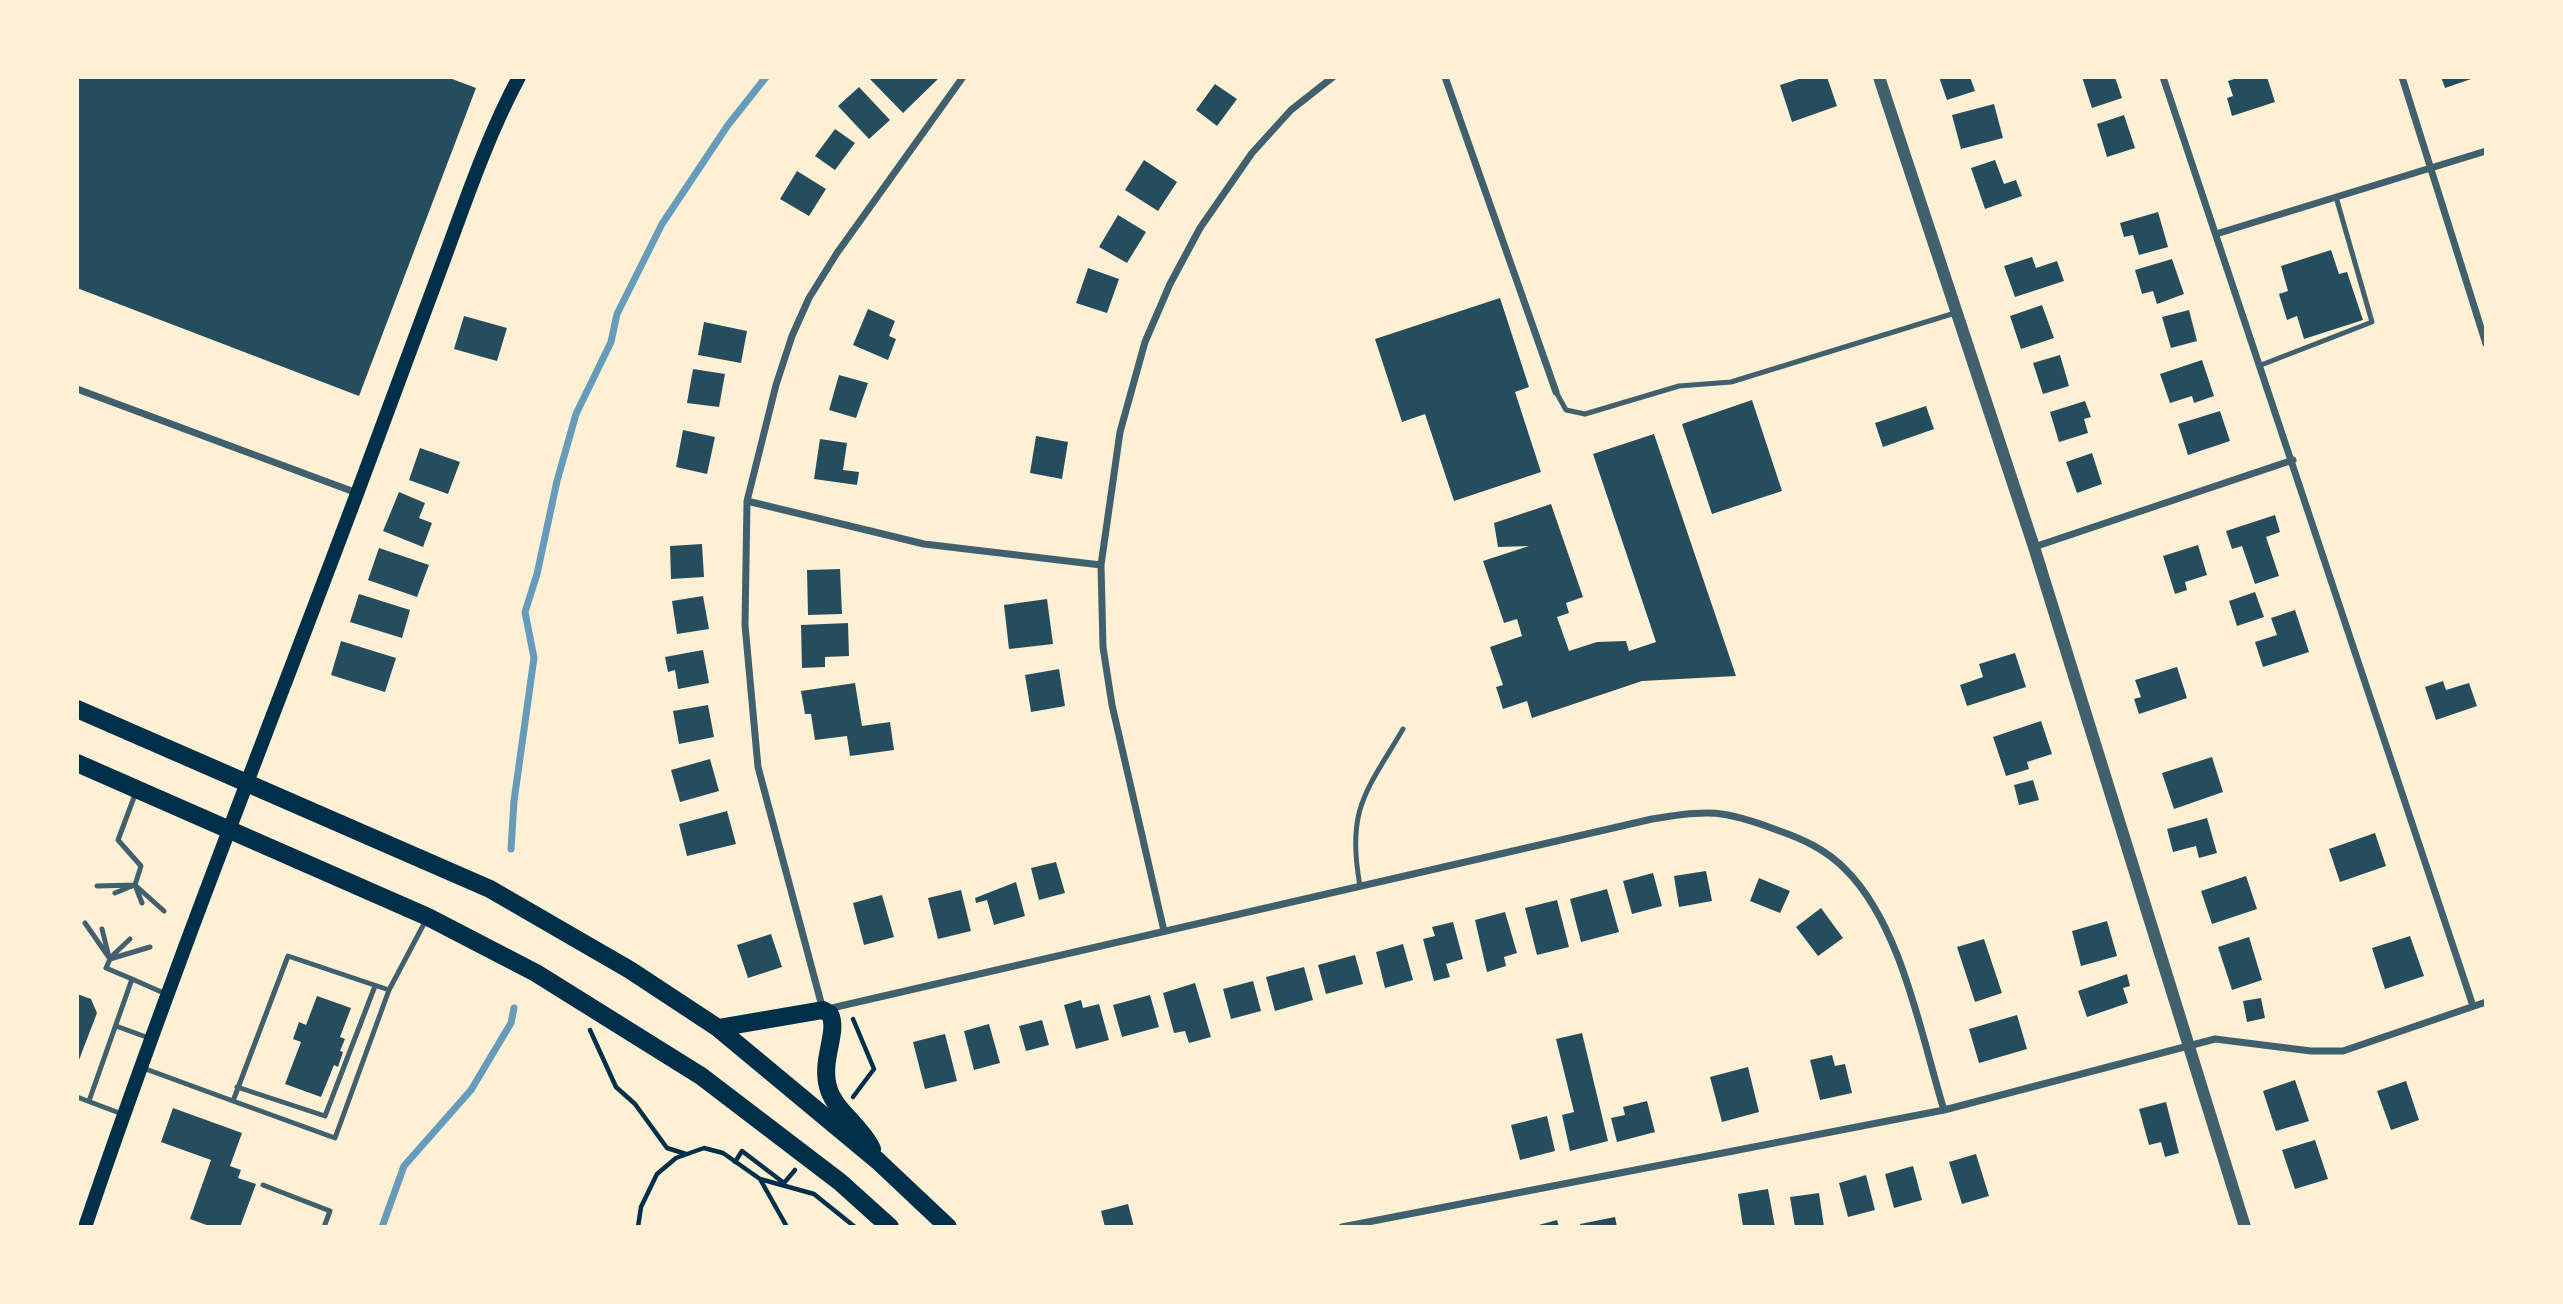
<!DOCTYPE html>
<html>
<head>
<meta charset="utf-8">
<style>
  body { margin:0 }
  #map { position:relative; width:2563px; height:1304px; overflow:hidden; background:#fdf0d5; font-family:Manrope,sans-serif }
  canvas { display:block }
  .frame { position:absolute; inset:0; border:79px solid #fdf0d5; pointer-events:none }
</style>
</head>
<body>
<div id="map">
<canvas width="2563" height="1304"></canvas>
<div class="frame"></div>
</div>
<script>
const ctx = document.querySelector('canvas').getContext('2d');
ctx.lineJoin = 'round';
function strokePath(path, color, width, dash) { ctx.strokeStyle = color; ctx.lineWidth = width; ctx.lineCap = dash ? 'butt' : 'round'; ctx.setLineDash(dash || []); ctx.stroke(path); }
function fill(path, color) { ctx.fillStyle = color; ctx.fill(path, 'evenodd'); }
const stream = new Path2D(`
  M 511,849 L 514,801 L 534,658 L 525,612 L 537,574 L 557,481 L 576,414 L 611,342 L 617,314 L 662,224 L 728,125 L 766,77
  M 382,1227 L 404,1166 L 471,1090 L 511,1023 L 514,1008`);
const building = new Path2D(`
  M 77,77 L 447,77 L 476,88 L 359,396 L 77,288 Z
  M 868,77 L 940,77 L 903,113 Z
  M 1805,77 L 1827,77 L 1837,106 L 1792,122 L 1780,85 Z
  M 1939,77 L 1970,77 L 1975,91 L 1947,100 Z
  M 2082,77 L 2115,77 L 2122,98 L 2092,108 Z
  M 2240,77 L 2267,77 L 2275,102 L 2232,116 L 2227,98 L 2233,96 L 2228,81 Z
  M 2441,77 L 2477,77 L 2445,88 Z
  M 1215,84 L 1237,99 L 1217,126 L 1196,110 Z
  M 859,87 L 890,120 L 869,139 L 838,106 Z
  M 1994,104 L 2003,138 L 1961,149 L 1952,115 Z
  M 2124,115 L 2135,148 L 2107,157 L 2097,124 Z
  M 835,129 L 855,143 L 835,170 L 815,156 Z
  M 1144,160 L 1177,182 L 1158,211 L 1125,190 Z
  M 1995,160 L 2004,184 L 2016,180 L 2022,196 L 1985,209 L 1971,168 Z
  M 797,171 L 826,189 L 809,216 L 780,199 Z
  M 2158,212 L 2168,247 L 2139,255 L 2133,235 L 2124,237 L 2120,223 Z
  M 1118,215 L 1146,232 L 1127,263 L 1099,247 Z
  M 2331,250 L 2339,274 L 2347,272 L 2363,320 L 2304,339 L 2297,316 L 2287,320 L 2279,294 L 2288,291 L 2281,266 Z
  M 2032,257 L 2036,268 L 2057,261 L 2064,281 L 2015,297 L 2004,266 Z
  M 2172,259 L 2184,294 L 2157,304 L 2153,291 L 2142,294 L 2135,270 Z
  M 1088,268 L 1119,279 L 1107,313 L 1076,303 Z
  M 1500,298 L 1529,387 L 1515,392 L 1541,472 L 1454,501 L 1425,414 L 1402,422 L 1375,339 Z
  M 2042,305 L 2054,338 L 2021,349 L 2010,316 Z
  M 868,309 L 895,321 L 889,336 L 896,339 L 888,360 L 853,345 Z
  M 2189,310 L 2197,341 L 2171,348 L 2162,317 Z
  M 464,316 L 507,328 L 497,361 L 454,349 Z
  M 704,322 L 747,331 L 741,363 L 698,355 Z
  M 2060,355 L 2069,386 L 2043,394 L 2033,363 Z
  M 2202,360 L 2214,396 L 2194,403 L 2192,396 L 2170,403 L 2160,374 Z
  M 693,369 L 725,374 L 719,407 L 687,403 Z
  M 839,375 L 868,383 L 856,418 L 829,410 Z
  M 1752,400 L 1782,491 L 1712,514 L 1682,424 Z
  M 2085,401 L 2091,417 L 2084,419 L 2088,433 L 2059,442 L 2050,412 Z
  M 1926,406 L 1934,429 L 1883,447 L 1875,423 Z
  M 2220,411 L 2230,441 L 2188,455 L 2178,424 Z
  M 683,430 L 715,437 L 707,474 L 676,467 Z
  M 1654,434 L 1736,676 L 1642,681 L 1532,718 L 1527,701 L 1503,709 L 1496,687 L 1503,685 L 1490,647 L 1522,636 L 1517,619 L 1504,623 L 1483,561 L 1529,546 L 1498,547 L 1494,523 L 1551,504 L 1583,597 L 1566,603 L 1569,613 L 1557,617 L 1569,651 L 1597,642 L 1626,641 L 1629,651 L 1656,642 L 1593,454 Z
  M 1036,436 L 1068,442 L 1062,479 L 1030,473 Z
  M 820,439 L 847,443 L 843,470 L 859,472 L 857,485 L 814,479 Z
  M 420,448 L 460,462 L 448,494 L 409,480 Z
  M 2092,453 L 2102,484 L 2077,493 L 2066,462 Z
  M 399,492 L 425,503 L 419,518 L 432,523 L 423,547 L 383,531 Z
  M 2275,515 L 2280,532 L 2266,537 L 2279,576 L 2255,584 L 2242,546 L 2232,549 L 2226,531 Z
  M 702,544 L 704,577 L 671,579 L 670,546 Z
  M 2198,545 L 2207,575 L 2185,582 L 2187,590 L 2175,594 L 2163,556 Z
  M 379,548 L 429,565 L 417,597 L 368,580 Z
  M 840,569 L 842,614 L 808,615 L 807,570 Z
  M 2255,592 L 2264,617 L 2237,626 L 2229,601 Z
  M 359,594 L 410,610 L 402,638 L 350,622 Z
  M 703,596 L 709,629 L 677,634 L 672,601 Z
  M 1047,599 L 1053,644 L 1009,649 L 1004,605 Z
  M 2295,610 L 2309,652 L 2263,667 L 2255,642 L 2277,635 L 2271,618 Z
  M 848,623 L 849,656 L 825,657 L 825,667 L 802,668 L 801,625 Z
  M 341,641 L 396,658 L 385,692 L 331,675 Z
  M 703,650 L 709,683 L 678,689 L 675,670 L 668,672 L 665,657 Z
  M 2015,653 L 2026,687 L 1967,706 L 1960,685 L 1983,677 L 1979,664 Z
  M 2177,667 L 2187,698 L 2139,714 L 2134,699 L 2141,697 L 2135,680 Z
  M 1059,669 L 1065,706 L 1031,712 L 1025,675 Z
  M 2443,681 L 2446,690 L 2469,683 L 2477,706 L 2436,720 L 2425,687 Z
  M 855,683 L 862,726 L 890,722 L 894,750 L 850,756 L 847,736 L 815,740 L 811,714 L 805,714 L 801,691 Z
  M 708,705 L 714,737 L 679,744 L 673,711 Z
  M 2041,721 L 2052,754 L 2027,762 L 2029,769 L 2006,776 L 1993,737 Z
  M 2212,757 L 2223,792 L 2174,809 L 2162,773 Z
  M 710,759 L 719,791 L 680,802 L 671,770 Z
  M 2033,780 L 2039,800 L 2019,805 L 2014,785 Z
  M 727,811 L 736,844 L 687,856 L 679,824 Z
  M 2207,818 L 2217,853 L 2199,858 L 2196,846 L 2173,852 L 2167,829 Z
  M 2375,833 L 2386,866 L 2340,882 L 2329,849 Z
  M 1056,862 L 1065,893 L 1039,900 L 1031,868 Z
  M 1706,871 L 1712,901 L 1679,907 L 1674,876 Z
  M 1653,873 L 1662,906 L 1632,914 L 1623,881 Z
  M 2246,876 L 2257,909 L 2212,924 L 2201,891 Z
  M 1759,878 L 1790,891 L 1780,913 L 1750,901 Z
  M 1016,882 L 1025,916 L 994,925 L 987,900 L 976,903 L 975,898 Z
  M 1607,889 L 1619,932 L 1581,942 L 1570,899 Z
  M 961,890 L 971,931 L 938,939 L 928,898 Z
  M 882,895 L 894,937 L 864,945 L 853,903 Z
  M 1557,900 L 1569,947 L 1537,955 L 1525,908 Z
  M 1821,908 L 1843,938 L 1818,956 L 1796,927 Z
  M 1505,912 L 1517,953 L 1504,957 L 1506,966 L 1487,972 L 1475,920 Z
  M 2107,921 L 2117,956 L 2081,966 L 2072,931 Z
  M 1453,922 L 1463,959 L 1446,964 L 1450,977 L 1434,981 L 1423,939 L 1435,936 L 1432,927 Z
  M 771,934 L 782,967 L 748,978 L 737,945 Z
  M 2410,936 L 2424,976 L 2385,989 L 2372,948 Z
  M 2249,937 L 2262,980 L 2232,990 L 2218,947 Z
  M 1984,939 L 2002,993 L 1975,1002 L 1957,947 Z
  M 1403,944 L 1413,980 L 1385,988 L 1376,952 Z
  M 1355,955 L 1363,984 L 1326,994 L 1318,965 Z
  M 1304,967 L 1313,1000 L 1275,1011 L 1266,977 Z
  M 2127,974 L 2130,986 L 2123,988 L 2128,1003 L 2087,1017 L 2078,991 Z
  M 1253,981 L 1261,1011 L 1231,1019 L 1223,989 Z
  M 1195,983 L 1211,1037 L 1189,1043 L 1185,1031 L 1174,1033 L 1163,993 Z
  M 77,994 L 91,999 L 97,1013 L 77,1065 Z
  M 1150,995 L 1159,1027 L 1122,1037 L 1113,1005 Z
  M 317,996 L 351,1008 L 340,1037 L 345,1039 L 340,1051 L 343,1052 L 338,1067 L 334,1065 L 321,1097 L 285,1084 L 301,1042 L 293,1039 L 299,1022 L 306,1025 Z
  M 2261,998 L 2265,1018 L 2247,1022 L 2243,1001 Z
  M 1081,1000 L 1083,1008 L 1099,1004 L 1109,1040 L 1076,1049 L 1064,1005 Z
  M 2017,1015 L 2027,1049 L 1979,1063 L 1969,1029 Z
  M 1042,1020 L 1049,1045 L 1026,1051 L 1019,1026 Z
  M 989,1024 L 1000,1063 L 974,1070 L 964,1031 Z
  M 1582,1033 L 1608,1141 L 1570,1151 L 1562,1115 L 1574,1112 L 1556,1039 Z
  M 945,1034 L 957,1081 L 925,1089 L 913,1042 Z
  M 1832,1055 L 1835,1066 L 1845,1064 L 1852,1093 L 1820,1100 L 1810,1060 Z
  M 1748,1067 L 1759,1112 L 1722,1122 L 1710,1077 Z
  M 2295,1080 L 2309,1121 L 2276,1131 L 2263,1091 Z
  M 2406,1081 L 2419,1120 L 2391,1130 L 2377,1091 Z
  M 1647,1101 L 1655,1132 L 1617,1142 L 1611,1118 L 1625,1115 L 1623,1107 Z
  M 2166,1102 L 2179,1153 L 2165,1157 L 2161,1142 L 2149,1145 L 2139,1109 Z
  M 173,1108 L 242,1133 L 230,1166 L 241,1170 L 238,1178 L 256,1184 L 240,1227 L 212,1227 L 190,1219 L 211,1160 L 161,1142 Z
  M 1547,1116 L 1555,1151 L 1520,1160 L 1511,1125 Z
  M 2315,1140 L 2328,1179 L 2295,1189 L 2282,1150 Z
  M 1976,1154 L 1989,1196 L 1962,1204 L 1949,1162 Z
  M 1913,1166 L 1922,1200 L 1894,1208 L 1885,1174 Z
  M 1866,1175 L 1875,1210 L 1848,1217 L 1839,1183 Z
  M 1768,1189 L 1775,1227 L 1743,1227 L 1738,1194 Z
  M 1819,1193 L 1824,1227 L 1795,1227 L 1790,1197 Z
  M 1128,1204 L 1134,1227 L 1105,1227 L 1101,1211 Z
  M 1615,1217 L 1617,1227 L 1580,1227 L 1580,1224 Z
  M 1557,1220 L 1559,1227 L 1535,1227 L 1535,1226 Z`);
const path = new Path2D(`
  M 853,1019 L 874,1069 L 853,1097
  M 590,1030 L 616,1087 L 635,1104 L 667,1148 L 686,1154
  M 735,1162 L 742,1151 L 784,1183 L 795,1170
  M 760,1179 L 787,1227
  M 638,1227 L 641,1207 L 657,1174 L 676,1158 L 704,1148 L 723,1153 L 760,1179 L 814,1194 L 855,1227`);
const service = new Path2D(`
  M 2261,365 L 2372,322 L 2336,197
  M 1556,392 L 1566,410 L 1585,414 L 1679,386 L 1731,382 L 1955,313
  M 97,886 L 135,885 L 141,866 L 118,840 L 136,792
  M 1360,886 C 1346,809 1366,792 1403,729
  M 115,893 L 132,886
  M 142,903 L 135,885 L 164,911
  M 85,923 L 110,959 L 150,947
  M 102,929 L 108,953
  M 112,956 L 130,939
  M 132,979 L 166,994
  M 389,990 L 288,956 L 233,1101 L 335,1138 L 389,990 L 426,920
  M 116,1026 L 149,1038
  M 143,1068 L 233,1101
  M 237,1087 L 325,1116 L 375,986
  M 77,1097 L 122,1114
  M 89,1101 L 132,979 L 106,968 L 110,959
  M 263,1185 L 330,1211 L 324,1227`);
const minor = new Path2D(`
  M 963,77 L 837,253 L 809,298 L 792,336 L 776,385 L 747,501 L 745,625 L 758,767 L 823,1010 L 1652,819 C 1708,809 1724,810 1777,830 C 1803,839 1827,850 1846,870 C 1902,926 1921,1036 1944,1110
  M 1445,77 L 1556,392
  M 2163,77 L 2473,1006
  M 2402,77 L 2486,344
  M 2216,234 L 2486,151
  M 77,389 L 357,493
  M 747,501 L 924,544 L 1101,565
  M 2034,547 L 2293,460
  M 1164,931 L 1112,705 L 1103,647 L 1101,565 L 1120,432 L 1145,342 L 1170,284 L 1200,228 L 1252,153 L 1291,110 L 1333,77
  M 1342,1227 L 1944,1110 L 2215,1039 L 2311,1051 L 2343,1051 L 2486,1002`);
const tertiary = new Path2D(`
  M 1879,77 L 2034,547 L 2245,1227`);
const secondary = new Path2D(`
  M 85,1227 C 169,979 266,736 358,491 C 388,412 417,333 446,254 C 468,194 489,133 519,77`);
const primary = new Path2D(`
  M 77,709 L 490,889 L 630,970 L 718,1028 L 878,1161 L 948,1227
  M 77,763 L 428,917 L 536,973 L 701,1076 L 840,1182 L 890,1227
  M 718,1028 L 823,1010 L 830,1014 C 839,1033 819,1061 829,1090 C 836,1111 862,1127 872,1149`);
strokePath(stream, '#669bbc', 7);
fill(building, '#264d5e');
strokePath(path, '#003049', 4.5);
strokePath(service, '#3f606c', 5);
strokePath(minor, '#3f606c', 7);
strokePath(tertiary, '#3f606c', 12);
strokePath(secondary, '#003049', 14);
strokePath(primary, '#003049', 18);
</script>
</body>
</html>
